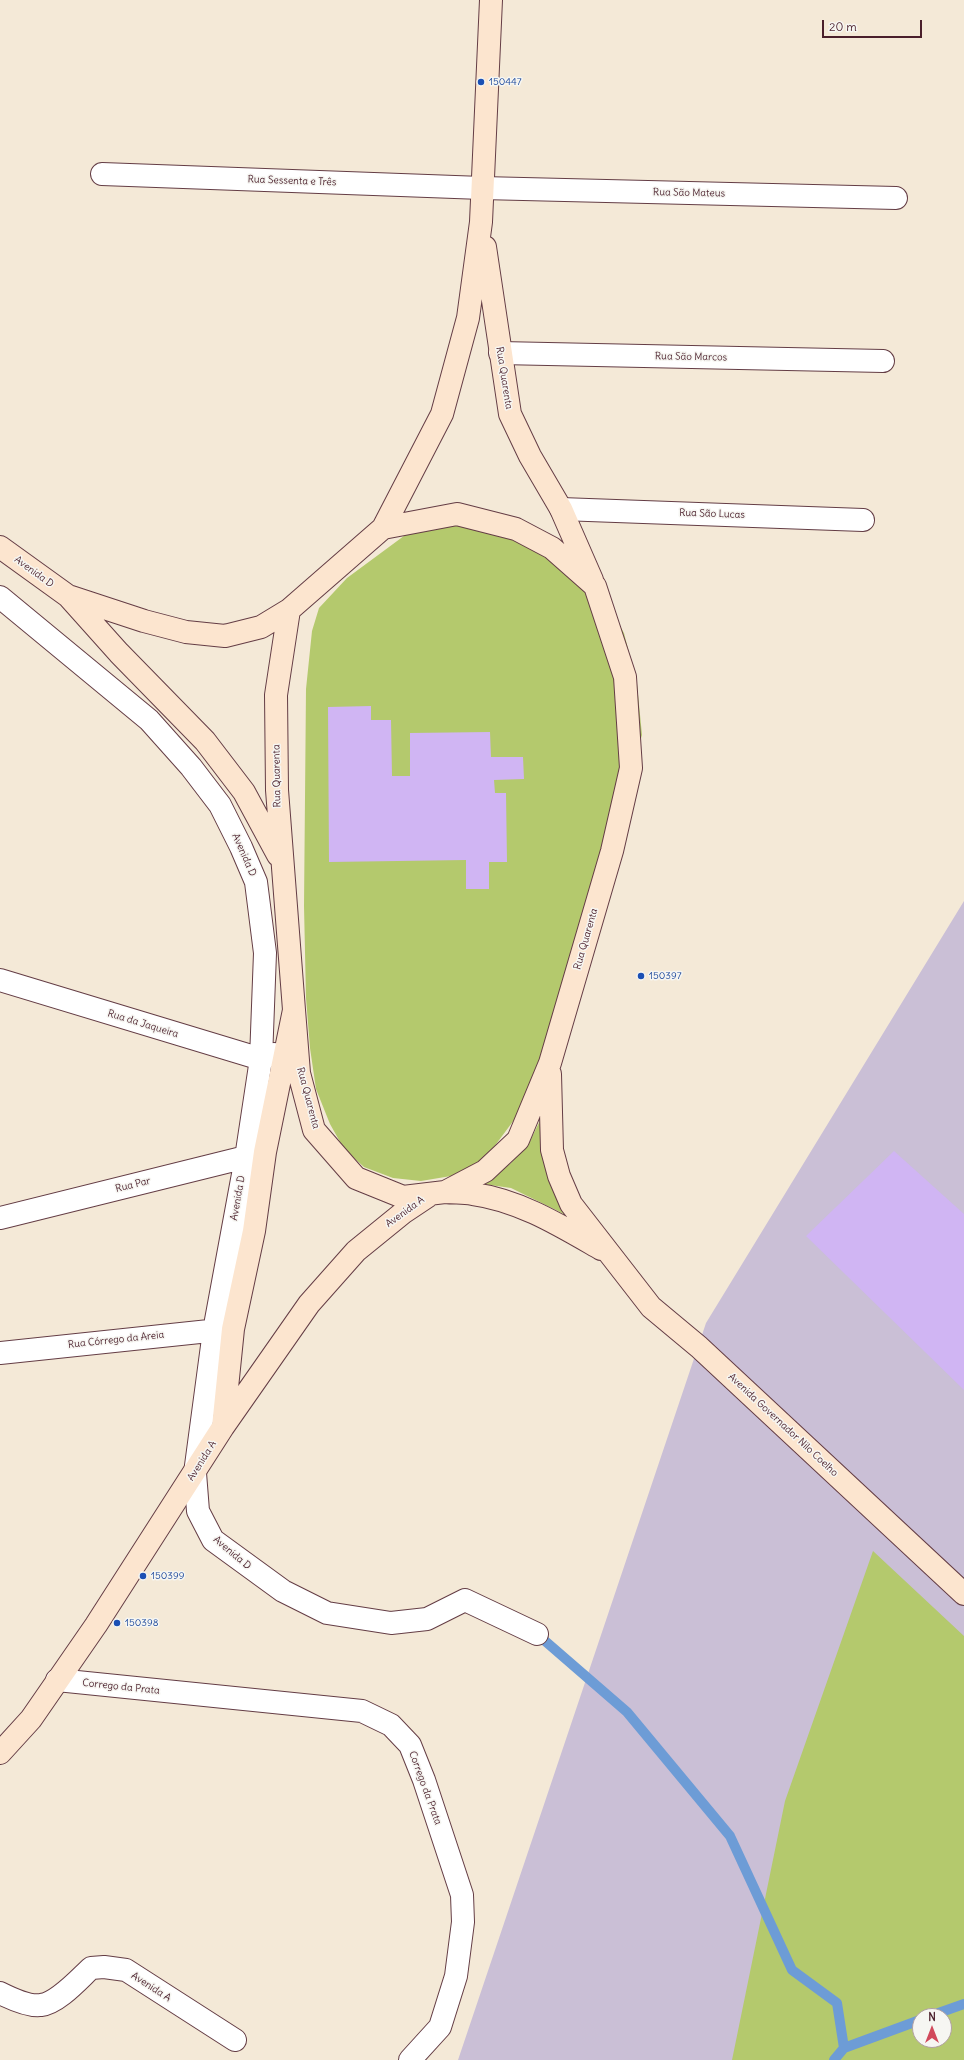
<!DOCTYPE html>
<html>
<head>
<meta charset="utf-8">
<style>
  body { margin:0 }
  #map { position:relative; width:964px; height:2060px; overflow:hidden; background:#f4e9d7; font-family:Delius,sans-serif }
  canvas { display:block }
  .north { position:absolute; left:912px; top:2008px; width:40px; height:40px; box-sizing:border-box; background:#f6f6f2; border:1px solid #b1a0a2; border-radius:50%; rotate:0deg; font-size:11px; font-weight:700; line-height:16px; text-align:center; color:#4a1f2b }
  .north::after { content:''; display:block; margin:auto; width:14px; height:18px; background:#d1495b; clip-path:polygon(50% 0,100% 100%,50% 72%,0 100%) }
  .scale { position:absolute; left:822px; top:20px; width:100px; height:18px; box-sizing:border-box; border:2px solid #4a1f2b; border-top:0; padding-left:5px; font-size:12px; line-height:14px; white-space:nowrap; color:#4a1f2b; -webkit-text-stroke:3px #f6f6f2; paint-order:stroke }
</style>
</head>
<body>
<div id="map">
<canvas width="964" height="2060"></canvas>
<div class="north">N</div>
<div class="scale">20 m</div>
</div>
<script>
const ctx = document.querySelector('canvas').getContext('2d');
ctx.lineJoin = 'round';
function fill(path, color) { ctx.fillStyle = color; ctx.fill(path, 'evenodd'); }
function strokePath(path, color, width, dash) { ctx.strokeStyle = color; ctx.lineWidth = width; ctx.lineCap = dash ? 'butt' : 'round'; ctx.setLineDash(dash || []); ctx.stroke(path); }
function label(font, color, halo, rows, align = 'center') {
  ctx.font = font + ' Delius,sans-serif'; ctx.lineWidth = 3; ctx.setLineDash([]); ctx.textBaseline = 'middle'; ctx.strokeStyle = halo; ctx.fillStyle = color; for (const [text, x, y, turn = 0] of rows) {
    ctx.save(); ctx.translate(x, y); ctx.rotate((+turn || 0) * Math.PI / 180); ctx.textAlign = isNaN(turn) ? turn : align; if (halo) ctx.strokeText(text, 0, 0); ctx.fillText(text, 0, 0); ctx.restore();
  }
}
const industrial = new Path2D(`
  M 964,901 L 964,2060 L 458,2060 L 706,1323 ZM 920,2016 L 944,2016 L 944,2040 L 920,2040 Z`);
const green = new Path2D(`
  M 453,521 L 545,538 L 601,593 L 624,633 L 637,684 L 642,735 L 537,1089 L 485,1159 L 451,1176 L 421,1181 L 393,1178 L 364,1167 L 344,1149 L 330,1124 L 316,1089 L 310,1048 L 306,998 L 304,906 L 306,689 L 312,631 L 319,608 L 347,578 L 412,530 Z
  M 554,1092 L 552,1139 L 593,1230 L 558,1211 L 511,1188 L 483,1184 L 511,1163 L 530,1141 Z
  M 873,1551 L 964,1636 L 964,2060 L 732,2060 L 785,1801 ZM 920,2016 L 944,2016 L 944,2040 L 920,2040 Z`);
const stream = new Path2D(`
  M 537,1634 L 627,1712 L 730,1836 L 792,1970 L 837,2003 L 844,2048
  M 930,2016 L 964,2004
  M 834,2060 L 844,2048 L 920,2020`);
const building = new Path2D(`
  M 371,706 L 371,720 L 391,720 L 392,776 L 410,776 L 410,733 L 490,732 L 491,757 L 523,757 L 524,779 L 494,780 L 495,793 L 506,793 L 507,862 L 489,862 L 489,889 L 466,889 L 466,860 L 329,862 L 328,707 Z
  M 894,1151 L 964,1214 L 964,1390 L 806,1236 Z`);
const street = new Path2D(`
  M 102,174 L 482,188 L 896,198
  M 500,353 L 883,361
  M 561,509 L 863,520
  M 0,597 L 149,720 L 191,767 L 220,805 L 241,847 L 256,882 L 265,953 L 261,1059 L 246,1158 L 214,1331 L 195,1473 L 198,1511 L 213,1540 L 283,1591 L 327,1613 L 391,1623 L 427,1619 L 465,1600 L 537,1634
  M 0,980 L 261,1059 L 274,1054
  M 0,1218 L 258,1154
  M 0,1353 L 228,1329
  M 57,1680 L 362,1711 L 391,1725 L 410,1745 L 424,1780 L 462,1895 L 463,1922 L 456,1976 L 440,2027 L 410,2060
  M 0,1993 C 10,1998 30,2007 41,2005 C 58,2003 79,1979 91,1968 L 104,1967 L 126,1970 L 235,2040`);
const secondary = new Path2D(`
  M 485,247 L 510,414 L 530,456 L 561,509 L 592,580
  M 383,528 L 442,414 L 468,318 L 481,222 L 491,0
  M 0,547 L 68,596 L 119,653 L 205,741 L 244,792 L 278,855
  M 68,596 L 144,621 L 186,632 L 225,636 L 261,627 L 289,610
  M 550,1074 L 552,1150 L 559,1176 L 571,1204 L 651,1307 L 699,1347 L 964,1594
  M 445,1192 C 455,1193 464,1192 473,1194 C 519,1200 561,1226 601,1249
  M 223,1427 L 233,1329 L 254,1231 L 265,1152 L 294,1010 L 277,790 L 276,695 L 289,610 L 383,528 L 457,514 L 516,529 L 552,548 L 595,586 L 625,677 L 631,768 L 612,851 L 550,1063 L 518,1140 L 485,1171 L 445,1192 L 403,1197 L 356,1178 L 314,1130 L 299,1073 L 294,1010
  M 0,1753 L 31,1719 L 96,1625 L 223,1427 L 309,1304 L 356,1251 L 404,1212 L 428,1196`);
const markers = [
  [481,82,4,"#1a4fb4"],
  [641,976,4,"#1a4fb4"],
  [143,1576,4,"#1a4fb4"],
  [117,1623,4,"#1a4fb4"]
];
const transitNames = [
  ["150447",489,82],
  ["150397",649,976],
  ["150399",151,1576],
  ["150398",125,1623]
];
const streetNames = [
  ["Rua Sessenta e Três",292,181,2],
  ["Rua São Mateus",689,193,1],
  ["Rua São Marcos",691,357,1],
  ["Rua Quarenta",504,378,81],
  ["Rua São Lucas",712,514,2],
  ["Avenida D",34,572,36],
  ["Rua Quarenta",277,776,-91],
  ["Avenida D",244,855,66],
  ["Rua Quarenta",586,939,-74],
  ["Rua da Jaqueira",143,1024,17],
  ["Rua Quarenta",308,1098,75],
  ["Rua Par",133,1185,-14],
  ["Avenida D",238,1198,-80],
  ["Avenida A",405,1212,-36],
  ["Rua Córrego da Areia",116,1340,-6],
  ["Avenida Governador Nilo Coelho",783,1425,43],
  ["Avenida A",202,1461,-58],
  ["Avenida D",232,1553,40],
  ["Corrego da Prata",121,1687,6],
  ["Corrego da Prata",425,1788,70],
  ["Avenida A",151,1987,33]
];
fill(industrial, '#cabfd6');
fill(green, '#b4c96d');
strokePath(stream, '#6d9cd6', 10);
fill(building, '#d0b5f3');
strokePath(street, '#643d45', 24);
strokePath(secondary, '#643d45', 24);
strokePath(street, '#fff', 22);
strokePath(secondary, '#fce5cf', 22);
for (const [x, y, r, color] of markers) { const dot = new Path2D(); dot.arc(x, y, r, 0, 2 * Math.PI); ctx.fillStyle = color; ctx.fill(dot); strokePath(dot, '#f6f6f2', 1.5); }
label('10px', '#164399', '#f6f6f2', transitNames, 'left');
label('10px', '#4a1f2b', '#f6f6f2', streetNames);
</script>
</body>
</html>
